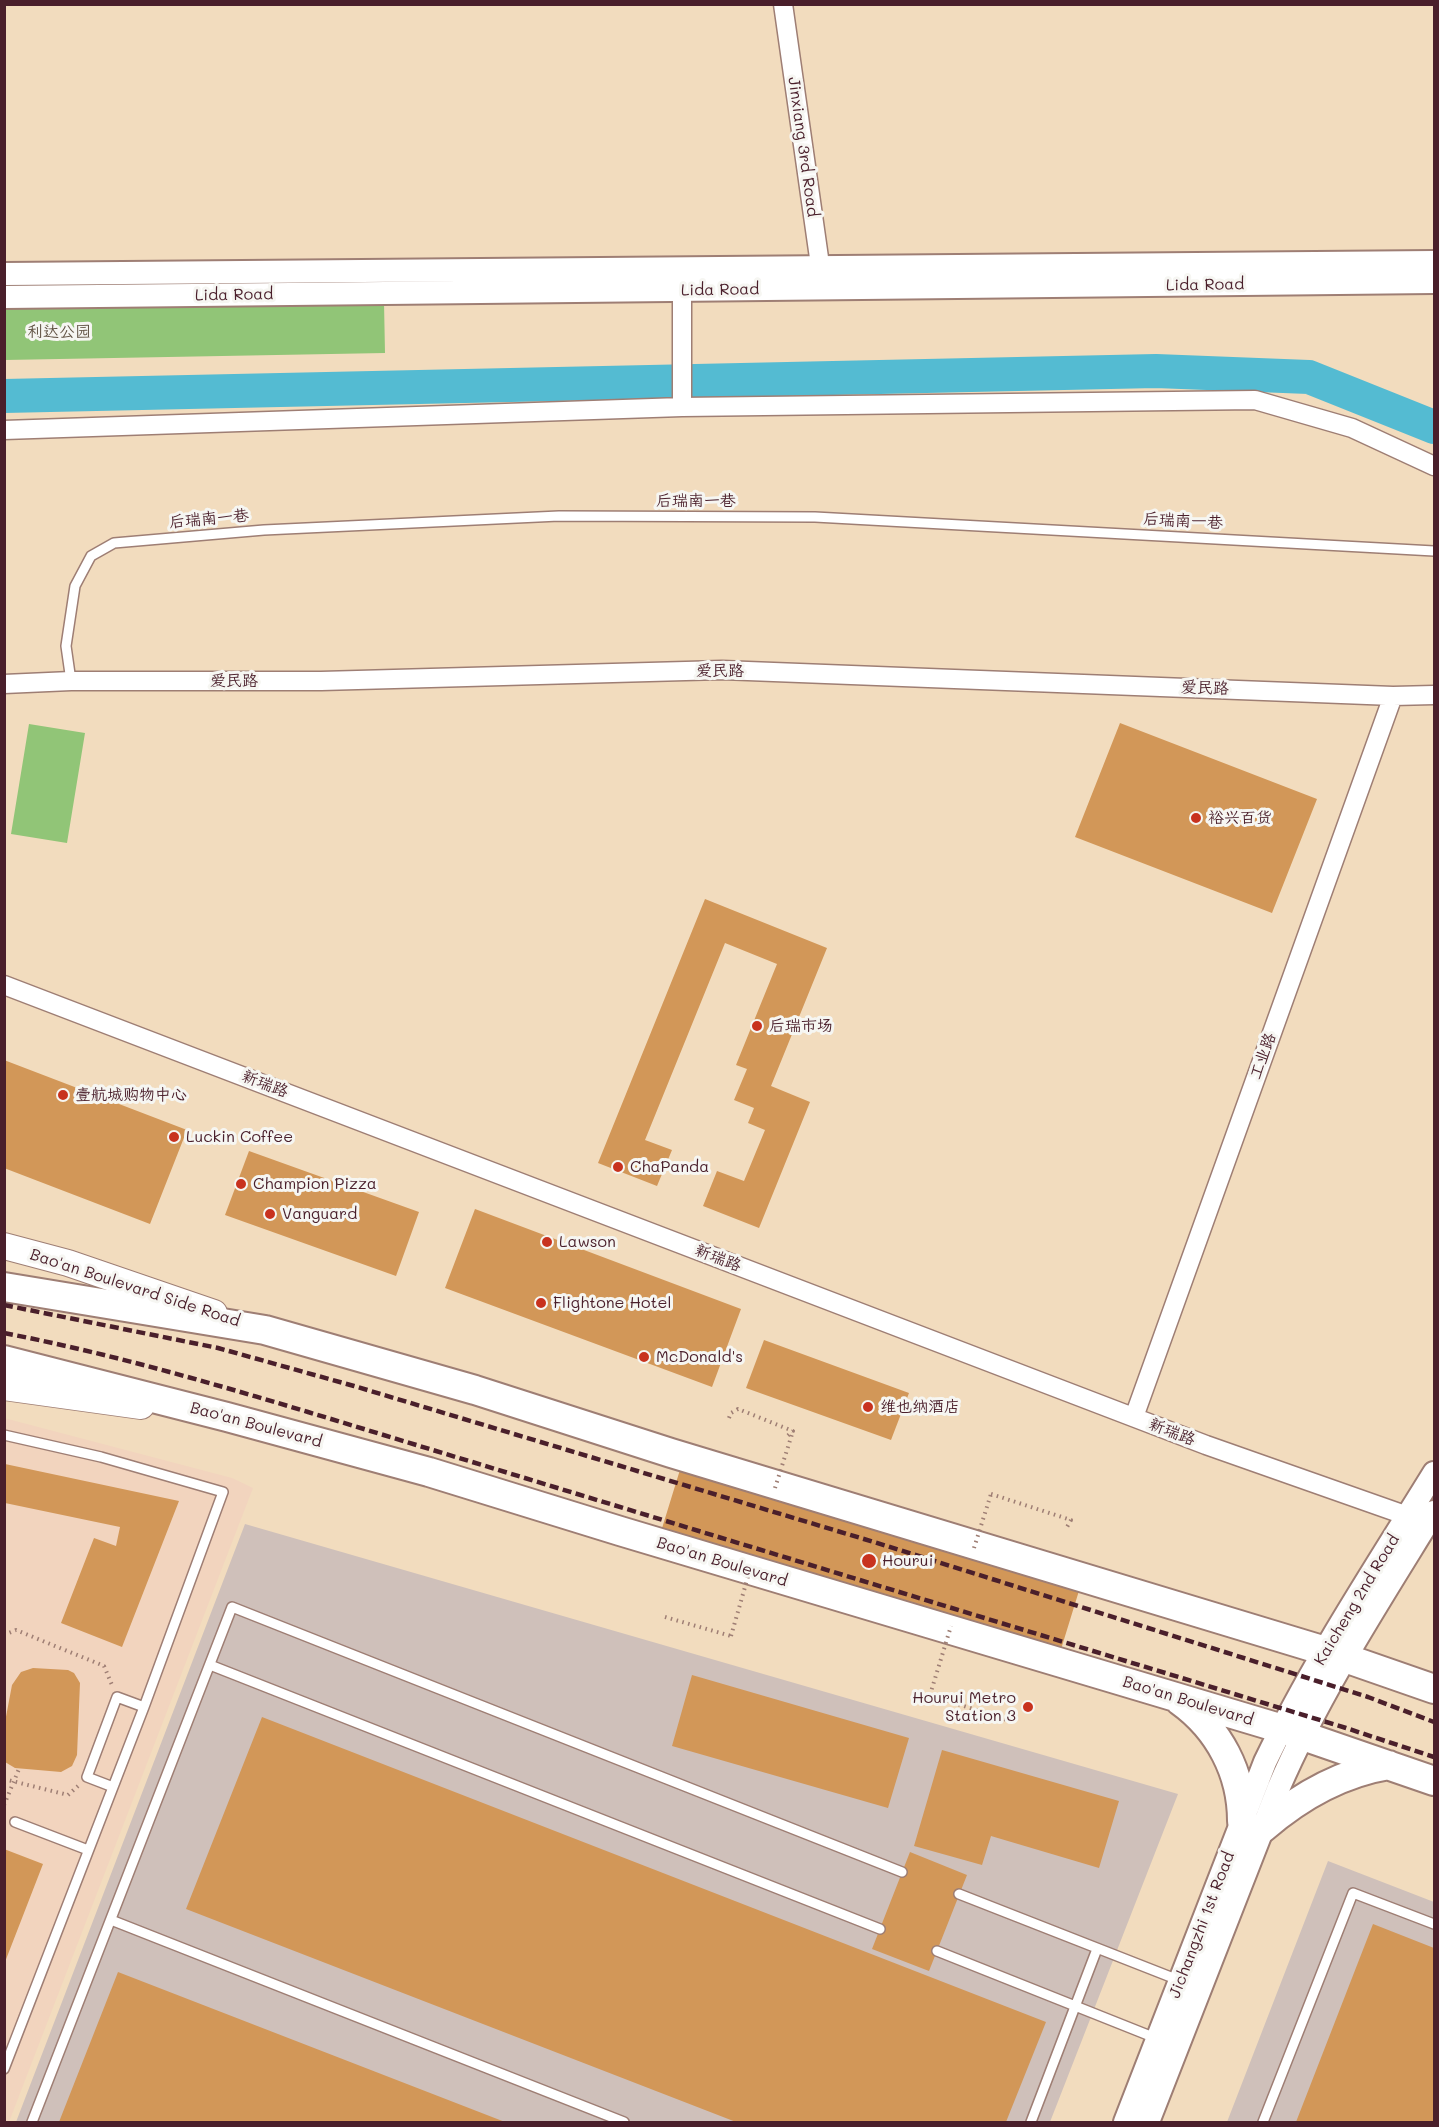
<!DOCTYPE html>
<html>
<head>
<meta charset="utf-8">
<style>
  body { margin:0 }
  #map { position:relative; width:1439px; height:2127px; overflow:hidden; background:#f2dcbe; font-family:Mali,sans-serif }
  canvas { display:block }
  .frame { position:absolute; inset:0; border:6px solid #4a1f2b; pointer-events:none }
</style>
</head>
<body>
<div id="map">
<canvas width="1439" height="2127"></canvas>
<div class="frame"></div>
</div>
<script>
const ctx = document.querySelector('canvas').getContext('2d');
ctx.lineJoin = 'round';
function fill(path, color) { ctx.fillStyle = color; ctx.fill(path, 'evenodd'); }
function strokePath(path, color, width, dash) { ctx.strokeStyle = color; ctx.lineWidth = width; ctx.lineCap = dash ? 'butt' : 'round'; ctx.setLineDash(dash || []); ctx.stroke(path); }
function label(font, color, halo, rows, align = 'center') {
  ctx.font = font + ' Mali,"LXGW WenKai TC",sans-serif'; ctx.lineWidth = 6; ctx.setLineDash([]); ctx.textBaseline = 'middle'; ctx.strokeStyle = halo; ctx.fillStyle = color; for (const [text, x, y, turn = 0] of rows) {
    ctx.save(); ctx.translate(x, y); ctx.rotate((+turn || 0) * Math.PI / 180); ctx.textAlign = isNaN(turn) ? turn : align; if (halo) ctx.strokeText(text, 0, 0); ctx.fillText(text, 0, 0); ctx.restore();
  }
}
const built = new Path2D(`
  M 4,1418 L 232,1478 L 253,1488 L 9,2122 L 4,2122 Z`);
const industrial = new Path2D(`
  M 245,1524 L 1178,1794 L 1050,2122 L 16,2122 Z
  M 1328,1861 L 1434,1902 L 1434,2122 L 1227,2122 Z`);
const green = new Path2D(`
  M 384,302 L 385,353 L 5,360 L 4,307 Z
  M 29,724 L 85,733 L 67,843 L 11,834 Z`);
const river = new Path2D(`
  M 4,396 L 1156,371 L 1309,377 L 1434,427`);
const building = new Path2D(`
  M 1120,723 L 1317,799 L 1272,913 L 1075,837 Z
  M 705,899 L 827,948 L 771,1086 L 810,1102 L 759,1228 L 703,1206 L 717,1171 L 744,1181 L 765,1130 L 748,1123 L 754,1108 L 734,1100 L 747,1069 L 736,1065 L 777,964 L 725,943 L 645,1140 L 672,1150 L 657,1186 L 598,1163 Z
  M 4,1060 L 187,1130 L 150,1224 L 4,1168 Z
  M 249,1151 L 419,1212 L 396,1276 L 225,1215 Z
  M 475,1209 L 741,1309 L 712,1387 L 445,1288 Z
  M 764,1340 L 909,1393 L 891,1440 L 746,1388 Z
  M 683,1460 L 1082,1581 L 1058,1659 L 659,1538 Z
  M 5,1464 L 179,1501 L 122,1647 L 61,1623 L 94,1538 L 116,1546 L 120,1527 L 5,1503 Z
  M 33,1668 L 68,1670 L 74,1673 L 80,1683 L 77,1755 L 72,1766 L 61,1772 L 15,1768 L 5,1762 L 5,1722 L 12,1685 L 21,1672 Z
  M 692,1675 L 909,1738 L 888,1808 L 672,1746 Z
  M 262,1717 L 1046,2022 L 1006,2122 L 736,2122 L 186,1909 Z
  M 942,1750 L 1119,1801 L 1099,1868 L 991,1836 L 982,1865 L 914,1846 Z
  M 4,1849 L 43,1864 L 5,1962 L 4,1962 Z
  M 910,1852 L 967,1875 L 929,1971 L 872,1949 Z
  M 1373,1924 L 1434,1948 L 1434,2122 L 1296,2122 Z
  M 118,1972 L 505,2122 L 59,2122 Z`);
const path = new Path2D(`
  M 729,1418 L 731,1413 L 738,1409 L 793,1431 L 785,1438
  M 991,1494 L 1071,1520 L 1067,1527
  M 665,1617 L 731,1636
  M 4,1635 L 16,1630 L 104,1666 L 112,1685
  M 930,1695 L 1007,1720
  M 4,1712 L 6,1713
  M 4,1779 L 68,1795 L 78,1786`);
const service = new Path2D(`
  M 71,681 L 66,646 L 75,586 L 91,556 L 114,543 L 264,530 L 559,516 L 815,517 L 1434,551
  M 4,1435 L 101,1457 L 223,1492 L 144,1707 L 4,2069
  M 210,1665 L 880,1929
  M 113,1787 L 87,1777 L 117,1697 L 144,1707
  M 15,1822 L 88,1850
  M 959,1894 L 1181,1981
  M 111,1920 L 624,2122
  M 937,1951 L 1158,2039
  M 32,2122 L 232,1607 L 902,1872
  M 1031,2122 L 1097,1949
  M 1263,2122 L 1353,1893 L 1434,1924`);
const minor = new Path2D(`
  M 783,4 L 822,279
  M 682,290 L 682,407
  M 4,430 L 682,407 L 1255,400 L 1352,428 L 1434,466
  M 4,684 L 71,681 L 321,681 L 722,670 L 1393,696 L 1434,695
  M 4,985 L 1206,1445 L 1419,1520
  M 1134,1417 L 1393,696`);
const tertiary = new Path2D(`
  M 4,274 L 1434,262
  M 4,297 L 1434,282
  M 1125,2122 L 1265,1762 C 1313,1662 1376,1567 1434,1473
  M 1148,2122 L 1279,1787 C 1320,1692 1380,1600 1434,1512`);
const secondary = new Path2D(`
  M 4,1246 L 68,1263 L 214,1313
  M 4,1387 L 141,1406`);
const primary = new Path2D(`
  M 4,1287 L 265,1330 L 475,1390 L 671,1453 L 1322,1650 L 1434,1689
  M 4,1360 L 227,1417 L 429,1472 L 620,1531 L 1286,1730 L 1434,1781
  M 1180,1701 C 1219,1729 1242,1773 1242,1821
  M 1263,1828 C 1300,1796 1340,1773 1389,1765`);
const rail = new Path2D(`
  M 4,1305 L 218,1348 L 354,1386 L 874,1542 L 1368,1697 L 1434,1722
  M 4,1333 C 108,1353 208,1382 308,1412 L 1346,1728 L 1434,1757`);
const pathBridge = new Path2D(`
  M 775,1488 L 793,1431
  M 974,1548 L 991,1494
  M 731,1636 L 751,1566
  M 930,1695 L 951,1626
  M 4,1805 L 19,1769`);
const markers = [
  [1196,818,6,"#c8321e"],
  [757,1026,6,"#c8321e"],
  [63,1095,6,"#c8321e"],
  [174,1137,6,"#c8321e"],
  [618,1167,6,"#c8321e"],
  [241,1184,6,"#c8321e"],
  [270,1214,6,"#c8321e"],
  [547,1242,6,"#c8321e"],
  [541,1303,6,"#c8321e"],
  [644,1357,6,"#c8321e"],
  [868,1407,6,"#c8321e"],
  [869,1561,8,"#c8321e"],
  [1028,1707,6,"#c8321e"]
];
const streetNames = [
  ["Jinxiang 3rd Road",803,147,82],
  ["Lida Road",1205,285,-1],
  ["Lida Road",720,290,-1],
  ["Lida Road",234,295,-1],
  ["后瑞南一巷",696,501],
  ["后瑞南一巷",209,519,-5],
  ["后瑞南一巷",1183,521,3],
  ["爱民路",720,671],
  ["爱民路",234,681],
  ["爱民路",1205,688,2],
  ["工业路",1263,1056,-70],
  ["新瑞路",265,1084,21],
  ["新瑞路",718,1258,21],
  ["Bao'an Boulevard Side Road",135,1288,18],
  ["Bao'an Boulevard",256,1425,15],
  ["新瑞路",1172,1432,21],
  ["Bao'an Boulevard",722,1562,17],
  ["Kaicheng 2nd Road",1357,1600,-59],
  ["Bao'an Boulevard",1188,1701,17],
  ["Jichangzhi 1st Road",1202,1925,-69]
];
const parkNames = [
  ["利达公园",59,332]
];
const poiNames = [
  ["裕兴百货",1208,818],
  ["后瑞市场",769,1026],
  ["壹航城购物中心",75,1095],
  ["Luckin Coffee",186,1137],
  ["ChaPanda",630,1167],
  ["Champion Pizza",253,1184],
  ["Vanguard",282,1214],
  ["Lawson",559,1242],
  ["Flightone Hotel",553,1303],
  ["McDonald's",656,1357],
  ["维也纳酒店",880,1407],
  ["Hourui",882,1561],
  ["Hourui Metro",1016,1698,"right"],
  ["Station 3",1016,1716,"right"]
];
fill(built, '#f2d4be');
fill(industrial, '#cfc0ba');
fill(green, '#91c577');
strokePath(river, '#54bbd2', 34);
fill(building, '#d29758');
strokePath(service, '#9e7e74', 12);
strokePath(minor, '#9e7e74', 21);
strokePath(tertiary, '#9e7e74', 26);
strokePath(secondary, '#9e7e74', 28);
strokePath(primary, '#9e7e74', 32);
strokePath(path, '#9e7e74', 4, [1.5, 4.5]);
strokePath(service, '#fff', 9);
strokePath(minor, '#fff', 18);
strokePath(tertiary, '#fff', 22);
strokePath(secondary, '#fff', 26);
strokePath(primary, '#fff', 28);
strokePath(rail, '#4a1f2b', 4.5, [9, 4.5]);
strokePath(pathBridge, '#9e7e74', 4, [1.5, 4.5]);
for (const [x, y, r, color] of markers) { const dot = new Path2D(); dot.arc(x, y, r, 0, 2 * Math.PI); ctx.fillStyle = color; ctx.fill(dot); strokePath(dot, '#f6f6f2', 2); }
label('16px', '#4a1f2b', '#f6f6f2', streetNames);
label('16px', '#5f5142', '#f6f6f2', parkNames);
label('16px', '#4a1f2b', '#f6f6f2', poiNames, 'left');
</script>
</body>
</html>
